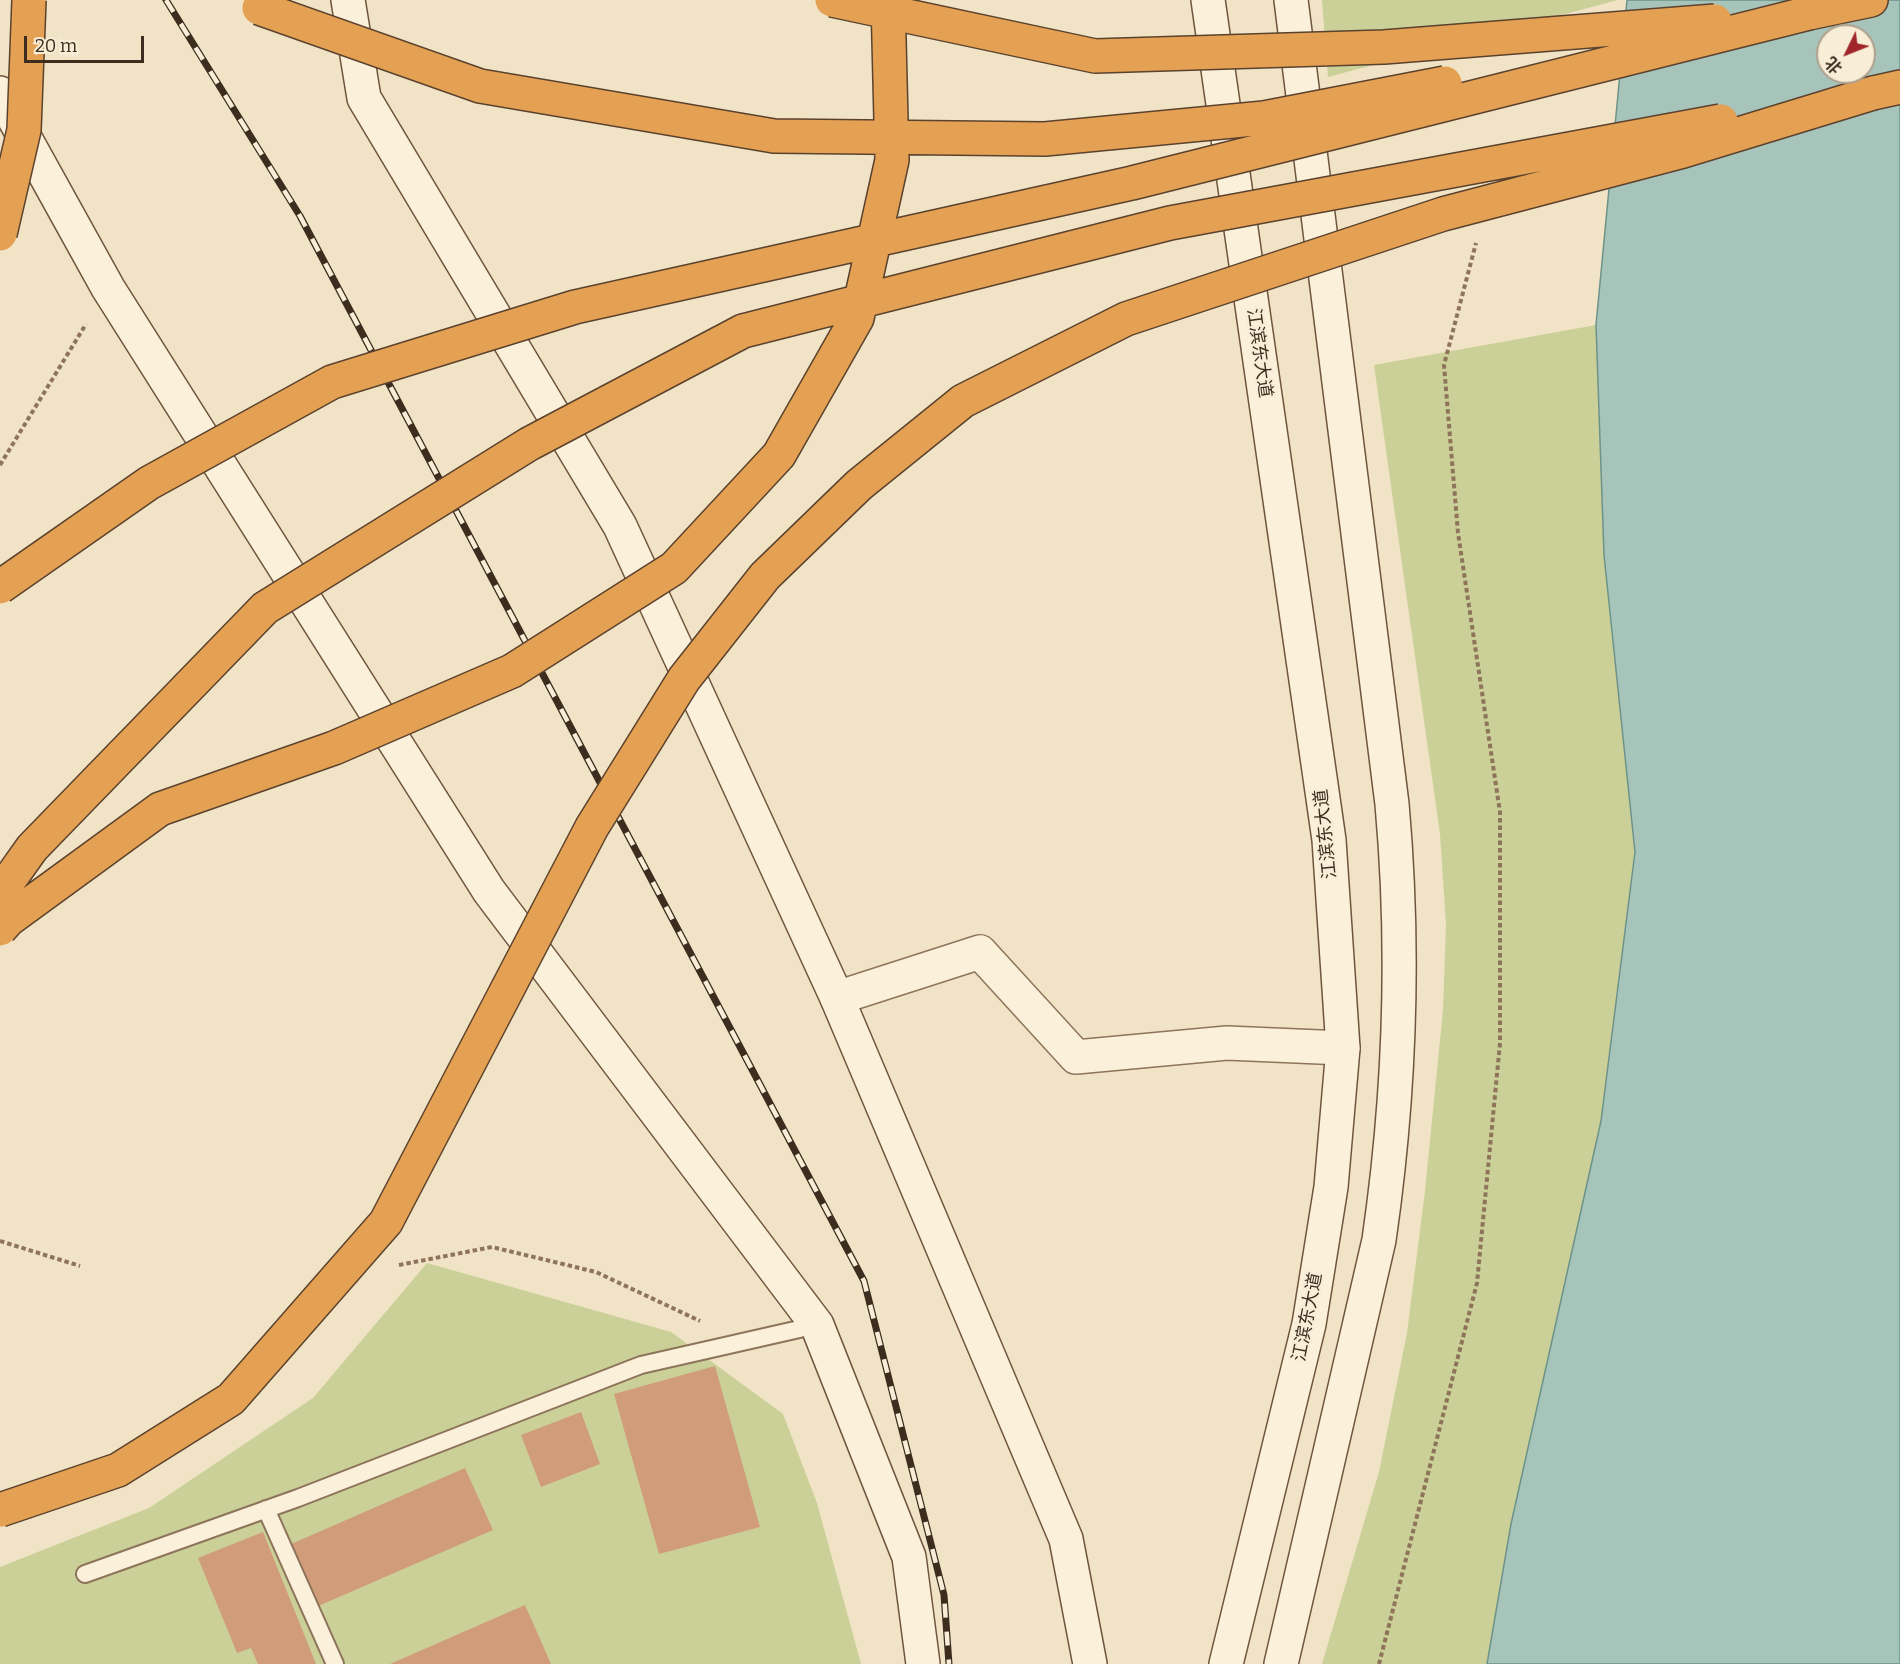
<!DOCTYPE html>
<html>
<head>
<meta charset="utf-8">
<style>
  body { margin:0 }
  #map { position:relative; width:1900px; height:1664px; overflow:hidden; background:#f1e3c6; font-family:Bitter,"Noto Sans SC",serif }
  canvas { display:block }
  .north { position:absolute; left:1816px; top:24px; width:60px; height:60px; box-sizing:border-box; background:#f8edd6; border:2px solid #ada08d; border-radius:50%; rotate:227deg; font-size:16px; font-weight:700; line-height:24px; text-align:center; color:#3d2d1f }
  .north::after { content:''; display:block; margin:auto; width:21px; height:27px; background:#a02629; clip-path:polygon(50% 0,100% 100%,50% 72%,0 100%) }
  .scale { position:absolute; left:24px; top:36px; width:120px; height:27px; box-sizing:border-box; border:3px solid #3d2d1f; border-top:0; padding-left:8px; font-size:18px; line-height:21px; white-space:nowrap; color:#3d2d1f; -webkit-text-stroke:4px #f8edd6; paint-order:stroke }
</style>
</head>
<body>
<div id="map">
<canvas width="1900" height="1664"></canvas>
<div class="north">北</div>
<div class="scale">20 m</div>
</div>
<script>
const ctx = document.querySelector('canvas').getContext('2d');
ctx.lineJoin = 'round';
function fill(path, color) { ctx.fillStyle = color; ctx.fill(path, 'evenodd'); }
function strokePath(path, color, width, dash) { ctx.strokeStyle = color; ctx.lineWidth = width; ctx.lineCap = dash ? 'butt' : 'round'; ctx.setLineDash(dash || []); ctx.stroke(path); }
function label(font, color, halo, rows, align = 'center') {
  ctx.font = font + ' Bitter,"Noto Sans SC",serif'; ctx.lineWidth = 5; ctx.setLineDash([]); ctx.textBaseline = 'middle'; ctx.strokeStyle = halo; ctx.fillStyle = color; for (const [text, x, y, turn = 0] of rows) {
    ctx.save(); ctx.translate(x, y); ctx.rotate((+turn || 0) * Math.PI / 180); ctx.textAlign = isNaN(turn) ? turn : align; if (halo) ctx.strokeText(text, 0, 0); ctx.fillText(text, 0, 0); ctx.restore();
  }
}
const green = new Path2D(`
  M 1322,0 L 1618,0 L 1328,77 Z
  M 1596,325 L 1604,555 L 1635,852 L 1601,1121 L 1511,1524 L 1487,1664 L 1322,1664 L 1379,1472 L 1407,1333 L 1425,1191 L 1443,1010 L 1446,925 L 1440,834 L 1374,365 Z
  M 427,1263 L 671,1332 L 783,1414 L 817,1503 L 861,1664 L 0,1664 L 0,1567 L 149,1508 L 313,1398 Z`);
const water = new Path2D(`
  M 1627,0 L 1900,0 L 1900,1664 L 1487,1664 L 1511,1524 L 1601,1121 L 1635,852 L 1604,555 L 1596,325 ZM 1828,36 L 1864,36 L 1864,72 L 1828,72 Z`);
const building = new Path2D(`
  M 715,1366 L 760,1527 L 659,1554 L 614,1394 Z
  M 581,1412 L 600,1464 L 541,1487 L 521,1435 Z
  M 465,1468 L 493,1530 L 316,1607 L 289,1545 Z
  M 263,1532 L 316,1664 L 258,1664 L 251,1648 L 237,1653 L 198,1558 Z
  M 525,1605 L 551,1664 L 390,1664 Z`);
const path = new Path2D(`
  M 0,465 L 86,324
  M 0,1241 L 80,1266
  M 399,1265 L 492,1247 L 596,1272 L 700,1321
  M 1379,1664 L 1477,1283 L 1500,1043 L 1500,812 L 1458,533 L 1444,365 L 1476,243`);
const lane = new Path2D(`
  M 266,1509 L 335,1664
  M 85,1574 L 298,1498 L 641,1365 L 817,1325`);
const street = new Path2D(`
  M 837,998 L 980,952 L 1076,1057 L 1227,1043 L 1343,1048`);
const secondary = new Path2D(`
  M 348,0 L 364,98 L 620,526 L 837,998 L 1066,1539 L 1090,1664
  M 1208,0 L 1329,840 L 1343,1048 L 1331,1187 L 1309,1324 L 1226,1664
  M 0,93 L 108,288 L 489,891 L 817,1325 L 909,1557 L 923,1664
  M 1281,1664 L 1379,1240 C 1400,1095 1405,949 1392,804 L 1291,0`);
const highway = new Path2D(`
  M 1809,13 L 1871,0
  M 1873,93 L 1900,87`);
const rail = new Path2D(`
  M 166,0 L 300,216 L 864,1281 L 944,1595 L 949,1664`);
const highwayBridge = new Path2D(`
  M 832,0 L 1095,56 L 1384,47 L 1715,21
  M 259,8 L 480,86 L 774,136 L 1045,139 L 1264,118 L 1445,83
  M 0,234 L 24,130 L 29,0
  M 0,587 L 149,483 L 332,382 L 575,307 L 1132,183 L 1809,13
  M 0,893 L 32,848 L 265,608 L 529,444 L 743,331 L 1170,223 L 1721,121
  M 0,929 L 8,920 L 160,809 L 334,748 L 512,671 L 674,568 L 779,455 L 857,318 L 892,160 L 888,0
  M 0,1510 L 118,1470 L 231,1399 L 386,1222 L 592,827 L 684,679 L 765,576 L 859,485 L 963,401 L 1126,319 L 1443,214 L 1683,151 L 1873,93`);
const streetNames = [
  ["江滨东大道",1259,353,82],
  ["江滨东大道",1326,834,-96],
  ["江滨东大道",1308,1317,-79]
];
fill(green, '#cad098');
fill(water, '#a7c4bb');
strokePath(water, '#6d9389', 1.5);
fill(building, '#d19c79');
strokePath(lane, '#8d745a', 20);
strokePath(street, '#8d745a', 36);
strokePath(secondary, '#6f553d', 36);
strokePath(highway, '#5b422e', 36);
strokePath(path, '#8d745a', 4, [4.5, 3]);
strokePath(lane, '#fbf0da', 16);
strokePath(street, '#fbf0da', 33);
strokePath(secondary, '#fbf0da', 33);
strokePath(highway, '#e4a153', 33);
strokePath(rail, '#3d2d1f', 7);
strokePath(rail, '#f8edd6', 4.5, [14]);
strokePath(highwayBridge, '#5b422e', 36, []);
strokePath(highwayBridge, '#e4a153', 33);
label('18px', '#3d2d1f', '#f8edd6', streetNames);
</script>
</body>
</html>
